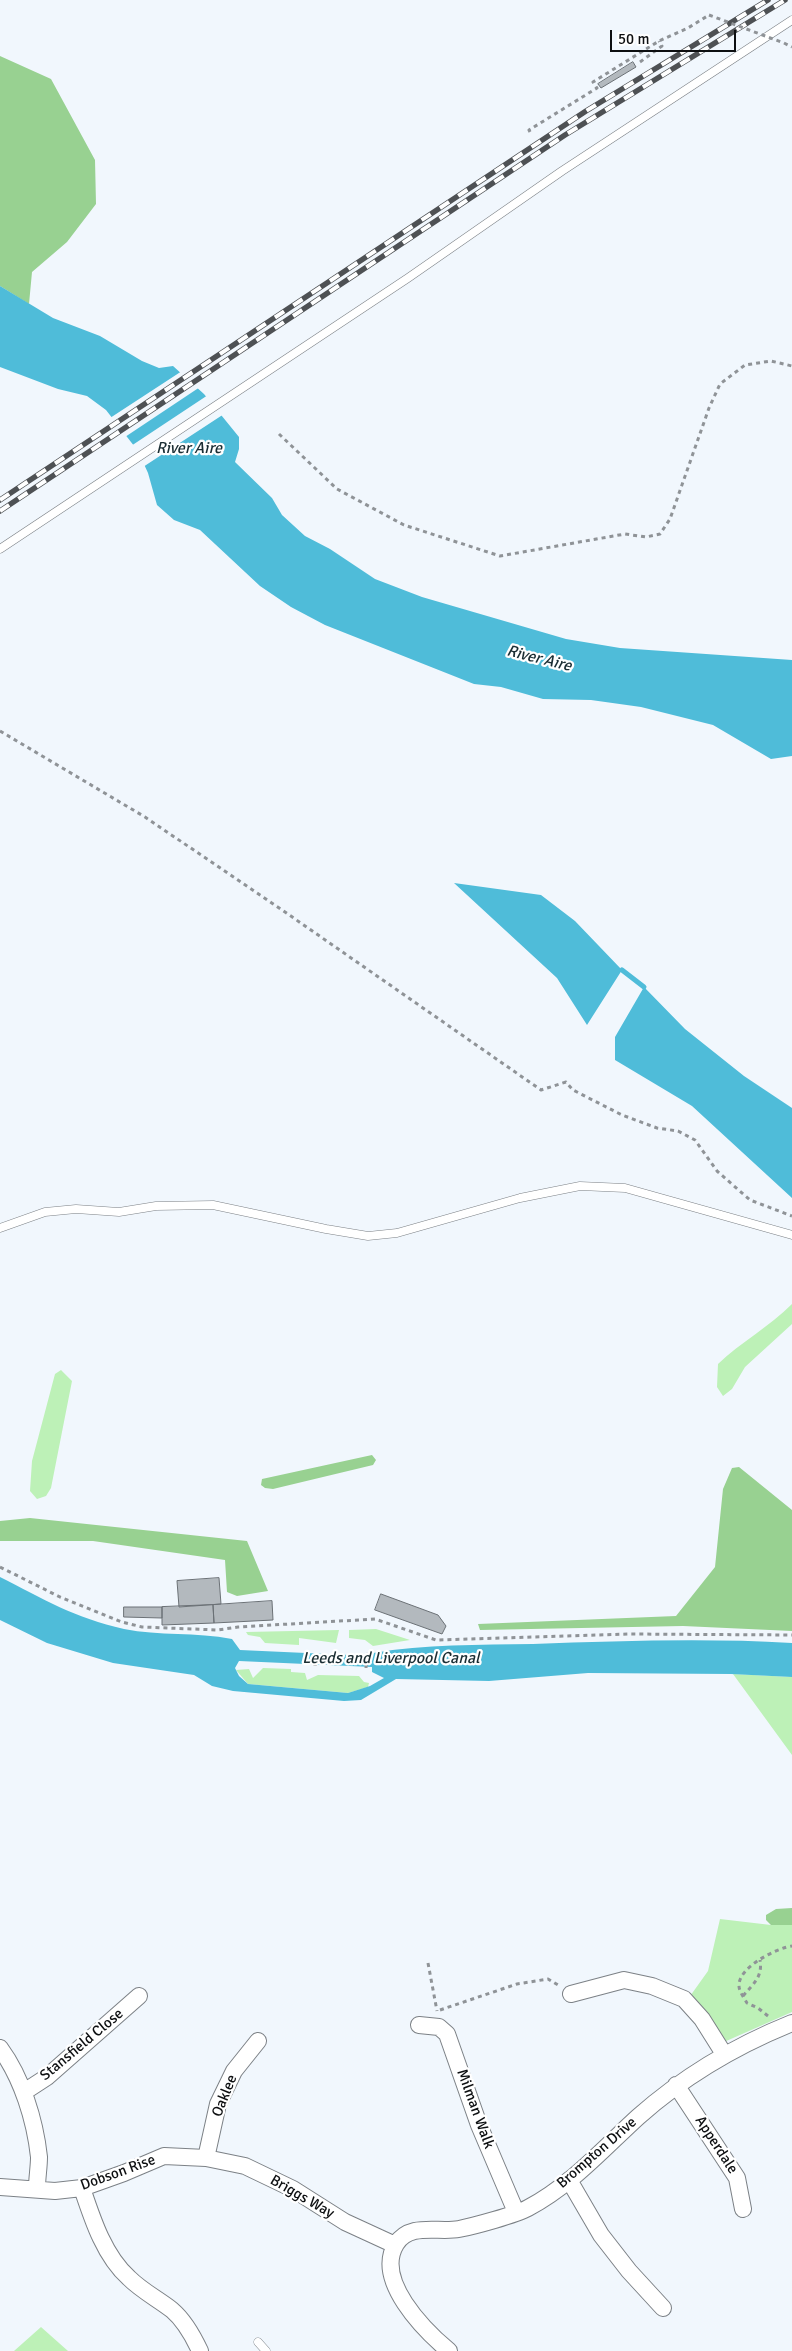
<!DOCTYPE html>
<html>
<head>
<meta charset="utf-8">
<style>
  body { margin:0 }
  #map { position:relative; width:792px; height:2351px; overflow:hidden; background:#f1f7fd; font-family:Signika,sans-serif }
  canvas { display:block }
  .scale { position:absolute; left:610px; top:30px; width:126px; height:22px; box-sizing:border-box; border:2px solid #0d0f11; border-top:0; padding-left:6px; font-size:15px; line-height:18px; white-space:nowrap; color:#0d0f11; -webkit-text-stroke:4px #fff; paint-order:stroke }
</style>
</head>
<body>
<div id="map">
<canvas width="792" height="2351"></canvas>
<div class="scale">50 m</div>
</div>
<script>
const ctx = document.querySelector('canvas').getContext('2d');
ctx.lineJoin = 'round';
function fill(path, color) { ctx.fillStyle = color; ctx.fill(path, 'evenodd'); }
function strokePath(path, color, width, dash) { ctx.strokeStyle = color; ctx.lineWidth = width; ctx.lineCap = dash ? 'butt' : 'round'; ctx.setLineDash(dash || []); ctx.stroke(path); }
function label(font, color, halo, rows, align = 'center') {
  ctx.font = font + ' Signika,sans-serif'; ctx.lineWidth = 4.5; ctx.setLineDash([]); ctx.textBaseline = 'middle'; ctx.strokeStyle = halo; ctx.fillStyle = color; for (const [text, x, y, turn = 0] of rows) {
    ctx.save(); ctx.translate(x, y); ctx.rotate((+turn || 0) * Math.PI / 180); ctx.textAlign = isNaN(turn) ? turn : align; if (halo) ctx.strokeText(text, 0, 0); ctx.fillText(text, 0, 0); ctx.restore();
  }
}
const green = new Path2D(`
  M 792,1304 L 792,1324 L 745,1367 L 732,1389 L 723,1396 L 717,1387 L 718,1364 C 741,1342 769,1327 792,1304 Z
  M 61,1370 L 72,1381 L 51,1488 L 46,1496 L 37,1499 L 30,1491 L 32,1461 L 55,1374 Z
  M 376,1629 L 410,1640 L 373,1646 L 365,1640 L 349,1638 L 349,1630 Z
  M 339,1630 L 336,1643 L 299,1638 L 299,1645 L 265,1643 L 260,1637 L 248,1635 L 246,1632 Z
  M 263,1668 L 291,1669 L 291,1672 L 305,1673 L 307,1680 L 318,1675 L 359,1676 L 364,1682 L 369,1683 L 368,1687 L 348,1693 L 259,1685 L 248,1684 L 236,1670 L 249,1669 L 253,1678 Z
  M 733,1674 L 792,1677 L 792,1755 Z
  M 720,1919 L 771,1925 L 792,1924 L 792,2012 L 724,2042 L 688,1999 L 708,1971 Z
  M 41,2327 L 68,2351 L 14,2351 Z`);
const forest = new Path2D(`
  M 0,56 L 51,79 L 95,160 L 96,204 L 67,242 L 32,272 L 29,304 L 0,286 Z
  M 372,1455 L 376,1460 L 373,1465 L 273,1489 L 265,1488 L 261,1485 L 262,1479 Z
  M 739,1467 L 792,1510 L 792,1631 L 683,1626 L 480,1630 L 478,1624 L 676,1616 L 715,1567 L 723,1489 L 732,1468 Z
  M 30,1518 L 247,1541 L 268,1591 L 237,1596 L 227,1592 L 225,1560 L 93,1541 L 0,1541 L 0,1521 Z
  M 792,1908 L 792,1925 L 771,1925 L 766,1920 L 766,1915 L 776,1909 Z`);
const water = new Path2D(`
  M 0,286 L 53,318 L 100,336 L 142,361 L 159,368 L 173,366 L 204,394 L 239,437 L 239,449 L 235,462 L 272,498 L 282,515 L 305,536 L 330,549 L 375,579 L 422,597 L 566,639 L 620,648 L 792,660 L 792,756 L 771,759 L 713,725 L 641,707 L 591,700 L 543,699 L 501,687 L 474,684 L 325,625 L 291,607 L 260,586 L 200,530 L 174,520 L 157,505 L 148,473 L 138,451 L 106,410 L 87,396 L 58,389 L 0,367 Z
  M 454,883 L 541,895 L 575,921 L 622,970 L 587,1025 L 557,978 Z
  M 644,987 L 685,1029 L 744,1076 L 792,1108 L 792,1198 L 692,1106 L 615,1060 L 615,1037 Z
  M 0,1577 C 43,1599 75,1618 124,1629 C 159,1636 196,1632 232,1639 L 240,1650 L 372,1656 L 373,1653 C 425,1644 479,1645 533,1644 C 619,1641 706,1638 792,1643 L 792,1677 L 731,1674 L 588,1673 L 489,1681 L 396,1679 L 361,1700 L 344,1701 L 233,1691 L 212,1686 L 194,1675 L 113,1663 L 47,1643 L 0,1620 ZM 239,1661 L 372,1667 L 372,1672 L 384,1678 L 370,1686 L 348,1693 L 248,1684 L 239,1676 L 235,1668 Z`);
const pier = new Path2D(`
  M 182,371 L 200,387 L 125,437 L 110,418 Z
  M 208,395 L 224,414 L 143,467 L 131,446 Z`);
const stream = new Path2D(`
  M 622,970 L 644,987`);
const building = new Path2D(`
  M 633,62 L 636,67 L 601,88 L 598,84 Z
  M 219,1578 L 221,1604 L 179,1607 L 177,1581 Z
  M 381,1594 L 438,1615 L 446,1626 L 442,1634 L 375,1610 Z
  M 272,1601 L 273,1620 L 214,1623 L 213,1605 Z
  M 213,1605 L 214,1623 L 162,1625 L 162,1607 Z
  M 124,1607 L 162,1607 L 162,1618 L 124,1617 Z`);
const path = new Path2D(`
  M 784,43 L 792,47
  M 640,62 L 662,46 L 659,41
  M 530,132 L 529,130 L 597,88 L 593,82 L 659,41 L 688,28 L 709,15
  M 279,434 L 337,489 L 404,525 L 500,556 L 625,534 L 646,537 L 660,534 L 670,519 L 709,408 L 720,384 L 745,365 L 771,361 L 792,366
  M 0,731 L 145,817 L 285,912 L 541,1090 L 566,1082 L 573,1090 L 622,1115 L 657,1128 L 678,1131 L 695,1140 L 717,1171 L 750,1200 L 792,1216
  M 0,1567 L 60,1597 L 122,1622 L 142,1627 L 218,1630 L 238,1627 L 375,1619 L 436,1640 L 630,1634 L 792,1635
  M 315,1666 L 316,1651
  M 366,1668 L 367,1652
  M 428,1963 L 437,2011
  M 743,1996 C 753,1984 763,1977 760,1960
  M 440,2010 L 517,1984 L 548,1979 L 558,1985
  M 768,2016 L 758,2008 L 747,2003 C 744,1998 739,1991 739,1986 C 738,1967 777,1948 792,1946`);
const service = new Path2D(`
  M 0,549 L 408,278 L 562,171 L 792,20
  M 0,1228 L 45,1212 L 76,1209 L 119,1212 L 156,1206 L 213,1205 L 326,1229 L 368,1236 L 397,1233 L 520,1198 L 580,1186 L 625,1188 L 792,1235
  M 258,2342 L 266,2351`);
const minor = new Path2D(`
  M 571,1994 L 624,1980 L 652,1986 L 684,1999 L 702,2019 L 724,2054
  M 419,2025 L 439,2027 L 447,2034 L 479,2125 L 516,2212
  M 0,2048 C 22,2078 35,2120 39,2157 C 39,2167 37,2178 37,2188
  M 676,2085 L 737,2178 L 743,2209
  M 24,2092 L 47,2077 L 139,1996
  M 206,2158 L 218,2104 L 234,2071 L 258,2041
  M 569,2180 L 601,2235 L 629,2271 L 663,2308
  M 0,2187 L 55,2191 L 82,2188 L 124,2173 L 164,2156 L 206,2158 L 245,2166 L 293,2189 L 345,2222 L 395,2245
  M 82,2188 C 92,2218 104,2256 129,2278 C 142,2291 158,2299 172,2310 C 185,2321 193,2336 200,2351
  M 449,2351 C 424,2330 374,2280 396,2244 C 410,2222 438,2233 459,2229 C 474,2226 515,2215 528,2208 C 570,2186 603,2149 638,2117 C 684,2076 735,2046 792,2023`);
const rail = new Path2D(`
  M 0,500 L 586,111 L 768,0
  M 0,511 L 565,135 L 785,0`);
const pathBridge = new Path2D(`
  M 709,15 L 784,43`);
const streetNames = [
  ["Stansfield Close",82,2045,-40],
  ["Oaklee",225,2096,-68],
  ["Milman Walk",475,2109,70],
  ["Apperdale",716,2145,57],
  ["Brompton Drive",597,2153,-41],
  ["Dobson Rise",118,2173,-20],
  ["Briggs Way",302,2197,30]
];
const waterNames = [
  ["River Aire",189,449],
  ["River Aire",539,659,14],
  ["Leeds and Liverpool Canal",391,1659]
];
fill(green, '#bdf1b7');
fill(forest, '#98d191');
fill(water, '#4fbcd9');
fill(pier, '#f1f7fd');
strokePath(stream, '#4fbcd9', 5);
fill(building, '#b3b9be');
strokePath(building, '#6b7176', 1);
strokePath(service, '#7c8186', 9);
strokePath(minor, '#7c8186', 18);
strokePath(path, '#8f9397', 3, [4, 4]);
strokePath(service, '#fff', 8);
strokePath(minor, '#fff', 16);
strokePath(rail, '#4e5154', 5.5);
strokePath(rail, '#fff', 4, [11]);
strokePath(pathBridge, '#8f9397', 3, [4, 4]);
label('15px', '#0d0f11', '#fff', streetNames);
label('italic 16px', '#1a2d33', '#fff', waterNames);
</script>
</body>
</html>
